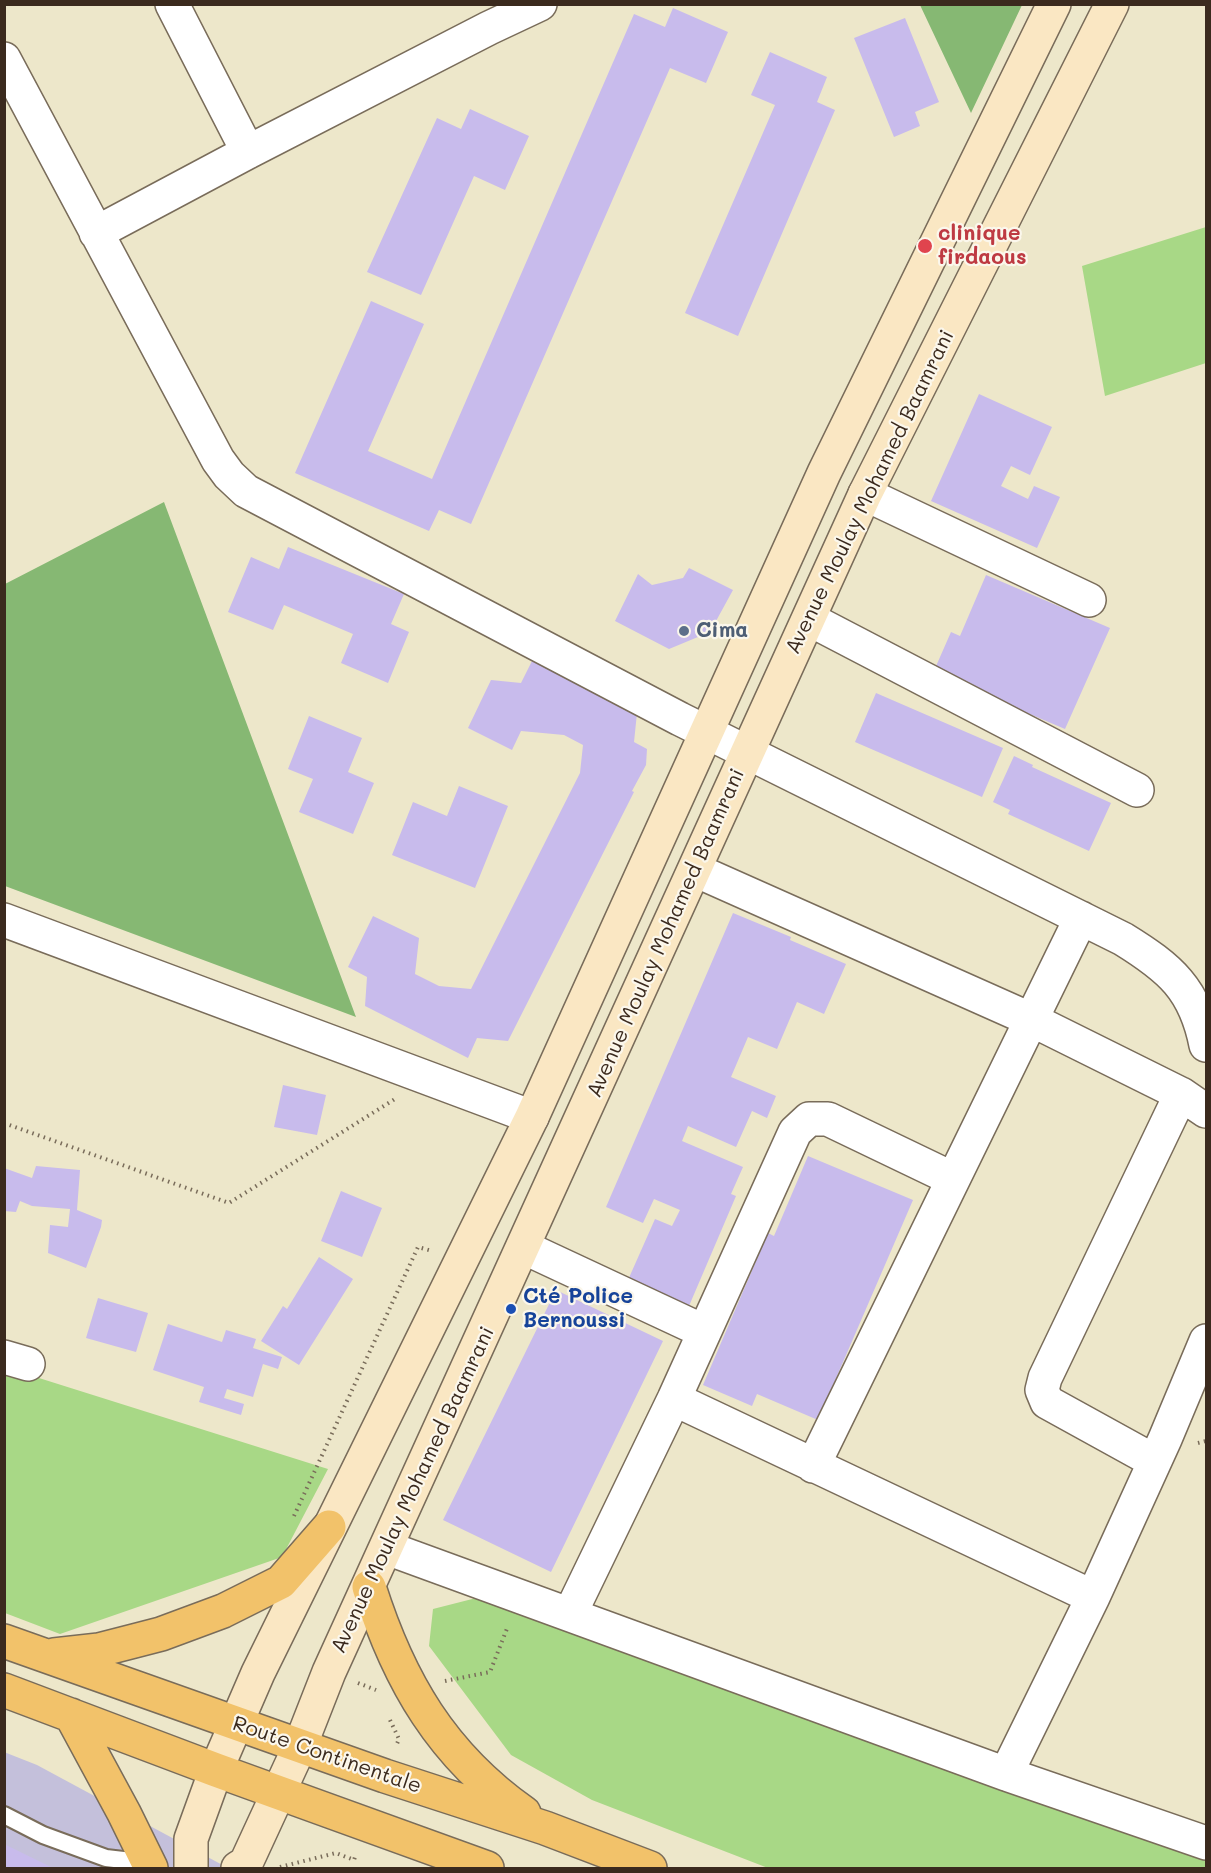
<!DOCTYPE html>
<html>
<head>
<meta charset="utf-8">
<style>
  body { margin:0 }
  #map { position:relative; width:1211px; height:1873px; overflow:hidden; background:#ede7ca; font-family:Mali,sans-serif }
  canvas { display:block }
  .frame { position:absolute; inset:0; border:6px solid #3b2a1e; pointer-events:none }
</style>
</head>
<body>
<div id="map">
<canvas width="1211" height="1873"></canvas>
<div class="frame"></div>
</div>
<script>
const ctx = document.querySelector('canvas').getContext('2d');
ctx.lineJoin = 'round';
function fill(path, color) { ctx.fillStyle = color; ctx.fill(path, 'evenodd'); }
function strokePath(path, color, width, dash) { ctx.strokeStyle = color; ctx.lineWidth = width; ctx.lineCap = dash ? 'butt' : 'round'; ctx.setLineDash(dash || []); ctx.stroke(path); }
function label(font, color, halo, rows, align = 'center') {
  ctx.font = font + ' Mali,sans-serif'; ctx.lineWidth = 4.5; ctx.setLineDash([]); ctx.textBaseline = 'middle'; ctx.strokeStyle = halo; ctx.fillStyle = color; for (const [text, x, y, turn = 0] of rows) {
    ctx.save(); ctx.translate(x, y); ctx.rotate((+turn || 0) * Math.PI / 180); ctx.textAlign = isNaN(turn) ? turn : align; if (halo) ctx.strokeText(text, 0, 0); ctx.fillText(text, 0, 0); ctx.restore();
  }
}
const industrial = new Path2D(`
  M 4,1752 L 37,1765 L 228,1868 L 5,1868 Z`);
const green = new Path2D(`
  M 1206,227 L 1206,363 L 1105,396 L 1082,266 Z
  M 4,1367 L 328,1469 L 282,1557 L 60,1634 L 5,1613 Z
  M 484,1596 L 1206,1854 L 1206,1868 L 768,1868 L 592,1800 L 511,1755 L 429,1646 L 433,1609 Z`);
const forest = new Path2D(`
  M 920,5 L 1022,5 L 971,113 Z
  M 164,502 L 356,1017 L 5,886 L 5,584 Z`);
const building = new Path2D(`
  M 673,8 L 728,32 L 706,83 L 670,68 L 471,524 L 439,510 L 429,531 L 295,473 L 371,301 L 424,324 L 368,451 L 432,479 L 634,14 L 665,27 Z
  M 905,18 L 939,102 L 915,112 L 920,126 L 894,137 L 854,38 Z
  M 770,52 L 827,77 L 817,102 L 835,110 L 738,336 L 685,313 L 775,105 L 751,95 Z
  M 470,109 L 529,136 L 505,190 L 474,176 L 421,295 L 367,272 L 437,118 L 461,129 Z
  M 979,394 L 1052,427 L 1030,475 L 1011,466 L 1001,486 L 1028,499 L 1034,486 L 1060,497 L 1037,548 L 931,501 Z
  M 288,547 L 404,594 L 391,624 L 409,632 L 388,683 L 341,663 L 353,634 L 284,605 L 273,630 L 228,612 L 251,557 L 279,569 Z
  M 689,568 L 733,590 L 710,632 L 669,649 L 615,621 L 638,574 L 652,585 L 683,578 Z
  M 986,575 L 1110,628 L 1065,729 L 933,673 L 951,632 L 960,636 Z
  M 532,661 L 637,713 L 634,742 L 647,749 L 646,765 L 632,791 L 634,792 L 508,1041 L 477,1038 L 468,1058 L 365,1006 L 367,977 L 348,967 L 373,916 L 419,938 L 415,974 L 439,986 L 471,989 L 580,773 L 583,745 L 564,735 L 521,731 L 512,750 L 468,728 L 491,680 L 521,683 Z
  M 876,693 L 1003,748 L 982,797 L 855,742 Z
  M 309,716 L 362,738 L 348,772 L 374,783 L 353,834 L 299,812 L 313,779 L 288,769 Z
  M 1014,756 L 1033,765 L 1032,767 L 1111,803 L 1089,851 L 1008,814 L 1010,810 L 993,802 Z
  M 459,786 L 508,806 L 475,888 L 392,855 L 413,802 L 447,816 Z
  M 733,913 L 791,937 L 790,940 L 846,964 L 824,1014 L 797,1002 L 777,1049 L 748,1037 L 731,1077 L 776,1096 L 767,1118 L 752,1111 L 736,1147 L 688,1126 L 682,1141 L 743,1167 L 731,1194 L 736,1196 L 689,1306 L 628,1280 L 655,1219 L 672,1226 L 680,1210 L 654,1199 L 643,1223 L 606,1207 Z
  M 283,1085 L 326,1095 L 317,1135 L 274,1127 Z
  M 808,1156 L 913,1200 L 818,1420 L 757,1394 L 752,1406 L 703,1385 L 768,1233 L 774,1236 Z
  M 36,1166 L 80,1170 L 77,1210 L 102,1220 L 101,1227 L 86,1268 L 48,1253 L 50,1225 L 68,1227 L 70,1209 L 32,1206 L 20,1201 L 16,1212 L 4,1211 L 4,1168 L 32,1178 Z
  M 341,1191 L 382,1208 L 362,1257 L 321,1241 Z
  M 319,1257 L 353,1279 L 299,1365 L 261,1341 L 283,1306 L 287,1309 Z
  M 556,1290 L 663,1341 L 551,1572 L 443,1520 Z
  M 98,1298 L 148,1313 L 136,1352 L 86,1338 Z
  M 168,1324 L 222,1342 L 226,1330 L 256,1339 L 253,1348 L 282,1357 L 278,1369 L 263,1364 L 253,1397 L 227,1389 L 224,1398 L 244,1404 L 241,1415 L 199,1402 L 204,1387 L 153,1370 Z
  M 4,1844 L 53,1868 L 4,1868 Z`);
const path = new Path2D(`
  M 4,1123 L 229,1203 L 395,1099
  M 1198,1443 L 1206,1441
  M 294,1516 L 418,1247 L 432,1251
  M 445,1681 L 490,1672 L 508,1626
  M 358,1683 L 376,1690
  M 390,1720 L 399,1739 L 396,1746
  M 280,1867 L 336,1853 L 354,1860 L 356,1854`);
const lane = new Path2D(`
  M 4,1815 L 43,1835 L 106,1858 L 149,1863`);
const street = new Path2D(`
  M 172,4 L 248,152
  M 4,59 L 218,460 L 229,475 L 246,491 L 680,719 L 1123,939 C 1170,968 1195,989 1206,1045
  M 96,233 L 248,152 L 489,28 L 540,4
  M 865,494 L 1089,600
  M 809,619 L 1137,790
  M 695,870 L 1032,1020 L 1181,1094 L 1206,1111
  M 4,920 L 532,1117
  M 523,1247 L 703,1331
  M 4,1357 L 28,1364
  M 674,1399 L 1093,1597
  M 1154,1461 L 1047,1402 L 1042,1390 L 1045,1378 L 1181,1094
  M 813,1466 L 1081,918
  M 387,1548 L 1006,1774 L 1206,1843
  M 570,1614 L 674,1399 L 795,1132 L 809,1119 L 828,1119 L 953,1179
  M 1006,1774 L 1093,1597 L 1165,1439 L 1206,1341`);
const secondary = new Path2D(`
  M 191,1868 L 191,1839 L 216,1770 L 258,1673 L 532,1117 L 824,473 L 1054,4
  M 238,1868 L 246,1863 L 300,1746 L 329,1672 L 865,494 L 1112,4`);
const primary = new Path2D(`
  M 369,1587 C 399,1682 442,1755 524,1813
  M 4,1641 L 385,1776 L 545,1828 L 650,1868
  M 54,1655 L 99,1650 L 134,1641 L 161,1634 L 223,1611 L 281,1582 L 329,1527
  M 4,1690 L 216,1770 L 487,1868
  M 71,1715 L 124,1813 L 151,1868`);
const markers = [
  [925,246,8,"#e0444e"],
  [684,631,6,"#5c6f8a"],
  [511,1309,6,"#1a4fb4"]
];
const healthNames = [
  ["clinique",938,234],
  ["firdaous",938,258]
];
const streetNames = [
  ["Avenue Moulay Mohamed Baamrani",870,492,-64],
  ["Avenue Moulay Mohamed Baamrani",666,933,-66],
  ["Avenue Moulay Mohamed Baamrani",413,1490,-65],
  ["Route Continentale",327,1755,19]
];
const serviceNames = [
  ["Cima",696,631]
];
const transitNames = [
  ["Cté Police",523,1297],
  ["Bernoussi",523,1321]
];
fill(industrial, '#c4c0db');
fill(green, '#a8d886');
fill(forest, '#86b873');
fill(building, '#c8bbec');
strokePath(lane, '#796c5a', 20);
strokePath(street, '#796c5a', 36);
strokePath(secondary, '#796c5a', 36);
strokePath(primary, '#796c5a', 36);
strokePath(path, '#796c5a', 4, [1.5, 4.5]);
strokePath(lane, '#fff', 16);
strokePath(street, '#fff', 33);
strokePath(secondary, '#fae7c3', 33);
strokePath(primary, '#f2c26a', 33);
for (const [x, y, r, color] of markers) { const dot = new Path2D(); dot.arc(x, y, r, 0, 2 * Math.PI); ctx.fillStyle = color; ctx.fill(dot); strokePath(dot, '#fbf7ec', 2); }
label('bold 21px', '#be3a42', '#fbf7ec', healthNames, 'left');
label('21px', '#3b2a1e', '#fbf7ec', streetNames);
label('bold 21px', '#4e5e75', '#fbf7ec', serviceNames, 'left');
label('bold 21px', '#164399', '#fbf7ec', transitNames, 'left');
</script>
</body>
</html>
